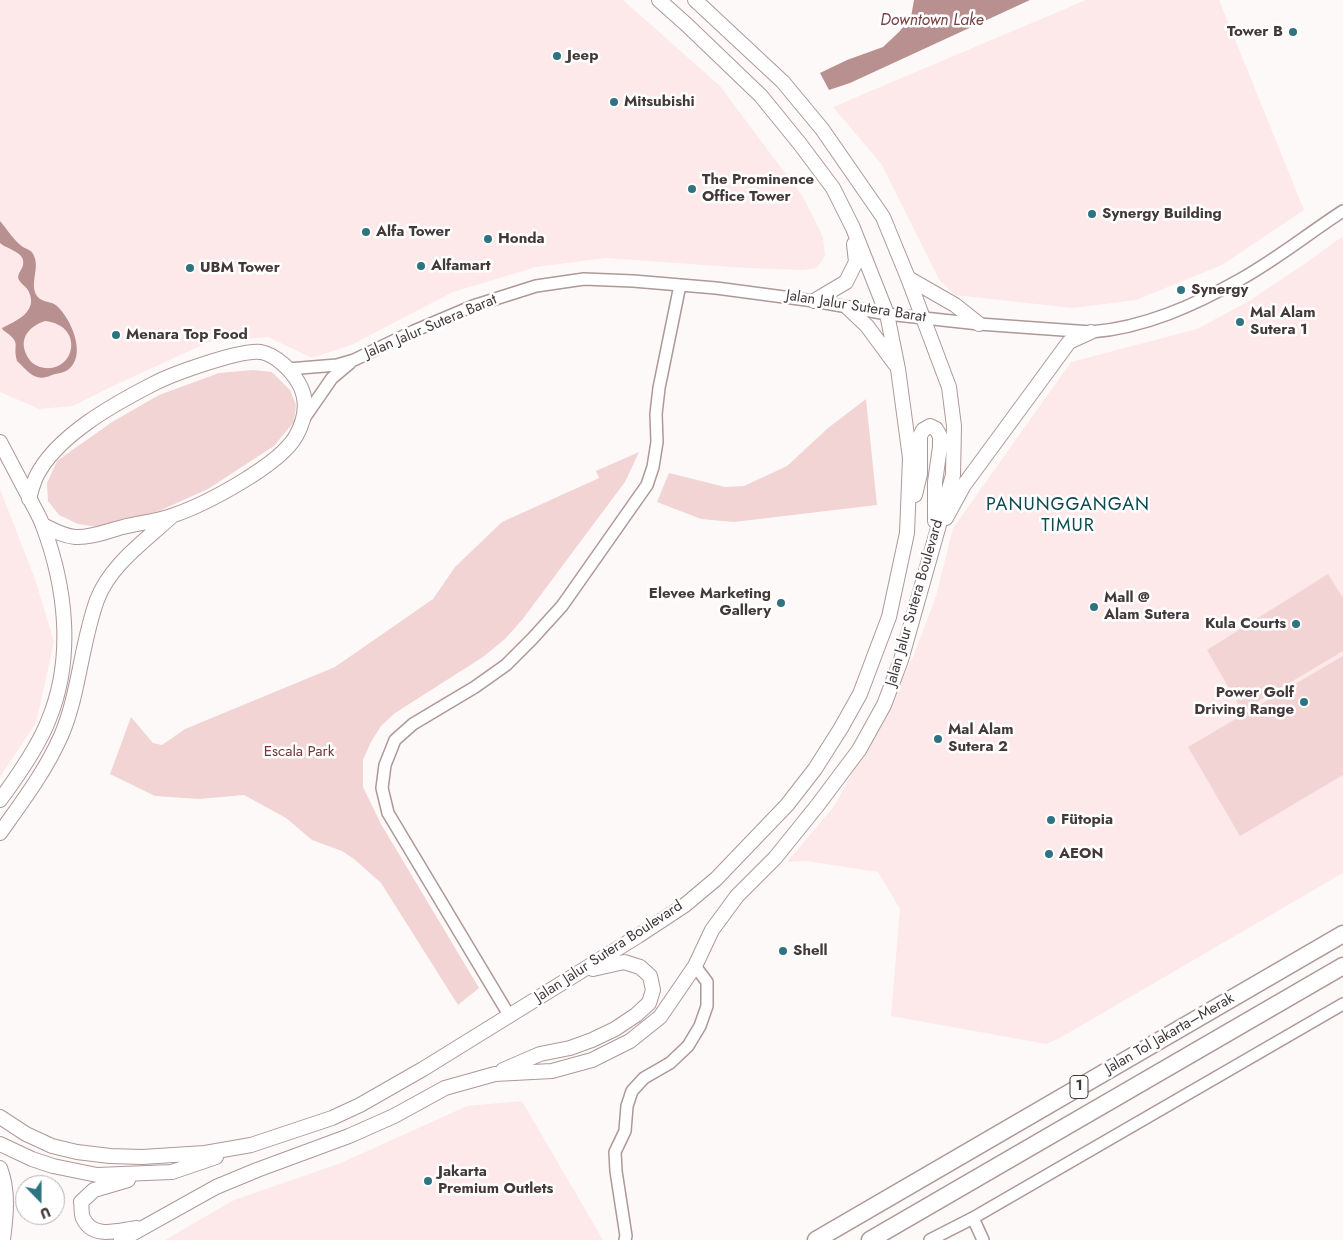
<!DOCTYPE html>
<html>
<head>
<meta charset="utf-8">
<style>
  body { margin:0 }
  #map { position:relative; width:1343px; height:1240px; overflow:hidden; background:#fef9f9; font-family:Jost,sans-serif }
  canvas { display:block }
  .north { position:absolute; left:15px; top:1175px; width:50px; height:50px; box-sizing:border-box; background:#fff; border:1px solid #b4b0b0; border-radius:50%; rotate:158deg; font-size:14px; font-weight:700; line-height:20px; text-align:center; color:#43393a }
  .north::after { content:''; display:block; margin:auto; width:18px; height:22px; background:#2d7380; clip-path:polygon(50% 0,100% 100%,50% 72%,0 100%) }
</style>
</head>
<body>
<div id="map">
<canvas width="1343" height="1240"></canvas>
<div class="north">U</div>
</div>
<script>
const ctx = document.querySelector('canvas').getContext('2d');
ctx.lineJoin = 'round';
function fill(path, color) { ctx.fillStyle = color; ctx.fill(path, 'evenodd'); }
function strokePath(path, color, width, dash) { ctx.strokeStyle = color; ctx.lineWidth = width; ctx.lineCap = dash ? 'butt' : 'round'; ctx.setLineDash(dash || []); ctx.stroke(path); }
function label(font, color, halo, rows, align = 'center') {
  ctx.font = font + ' Jost,sans-serif'; ctx.lineWidth = 5; ctx.setLineDash([]); ctx.textBaseline = 'middle'; ctx.strokeStyle = halo; ctx.fillStyle = color; for (const [text, x, y, turn = 0] of rows) {
    ctx.save(); ctx.translate(x, y); ctx.rotate((+turn || 0) * Math.PI / 180); ctx.textAlign = isNaN(turn) ? turn : align; if (halo) ctx.strokeText(text, 0, 0); ctx.fillText(text, 0, 0); ctx.restore();
  }
}
const built = new Path2D(`
  M 0,0 L 623,0 L 720,86 L 803,197 L 823,237 L 825,256 L 817,268 L 803,270 L 746,268 L 606,258 L 536,267 L 453,292 L 351,345 L 312,358 L 268,337 L 209,342 L 115,385 L 73,406 L 39,409 L 0,392 Z
  M 1086,0 L 1219,0 L 1304,210 L 1222,265 L 1136,300 L 1073,308 L 955,295 L 940,281 L 882,165 L 833,107 Z
  M 1343,236 L 1343,873 L 1058,1039 L 1046,1044 L 891,1016 L 900,909 L 878,872 L 806,861 L 787,862 L 835,805 L 913,657 L 936,596 L 953,528 L 1071,362 L 1197,329 L 1249,301 L 1303,265 Z
  M 0,489 L 35,579 L 54,642 L 36,723 L 0,777 Z
  M 522,1101 L 603,1240 L 165,1240 L 234,1200 L 341,1163 L 467,1106 Z`);
const green = new Path2D(`
  M 253,370 L 272,372 L 290,390 L 296,405 L 294,422 L 274,446 L 208,489 L 159,511 L 97,527 L 78,524 L 59,515 L 48,501 L 47,483 L 57,461 L 112,422 L 159,395 L 219,373 Z
  M 866,399 L 877,505 L 734,522 L 701,519 L 657,502 L 669,473 L 725,487 L 744,486 L 787,466 L 828,428 Z
  M 639,452 L 625,482 L 522,620 L 505,639 L 483,657 L 395,713 L 381,726 L 371,742 L 363,760 L 363,787 L 381,824 L 479,988 L 458,1005 L 381,883 L 354,859 L 342,851 L 312,840 L 286,818 L 244,795 L 199,799 L 155,796 L 110,774 L 131,717 L 153,743 L 162,745 L 185,729 L 335,667 L 433,599 L 455,567 L 502,522 L 599,478 L 596,471 Z
  M 1328,574 L 1343,598 L 1343,651 L 1242,711 L 1207,650 Z
  M 1343,656 L 1343,775 L 1240,836 L 1188,747 Z`);
const water = new Path2D(`
  M 914,0 L 1030,0 L 850,83 L 829,90 L 820,73 L 847,60 L 883,47 L 899,32 L 911,17 Z
  M 0,221 C 7,229 14,241 23,247 C 28,250 32,250 34,256 C 40,269 29,284 37,296 C 42,303 52,301 57,306 C 71,319 86,353 70,368 C 65,373 58,373 52,375 C 35,383 29,372 17,361 C 12,343 23,344 3,330 L 2,328 C 16,321 38,312 29,292 C 27,287 22,285 19,280 C 16,275 22,270 23,265 C 26,252 8,250 0,243 ZM 45,321 C 84,325 76,371 45,368 C 38,367 32,364 29,359 C 17,341 27,327 45,321 Z`);
const minor = new Path2D(`
  M 288,369 L 337,365 L 354,360 L 414,331 L 473,306 L 536,286 L 584,279 L 633,281 L 716,288 L 814,301 L 887,314 L 979,324 L 1091,332 C 1144,328 1195,305 1241,279 C 1277,259 1309,233 1343,211
  M 305,417 L 332,378 L 350,363
  M 509,1015 L 388,813 L 382,788 L 385,765 L 395,740 L 413,724 L 475,687 L 506,665 L 532,639 L 562,606 L 647,485 L 653,467 L 657,442 L 656,414 L 659,388 L 680,285
  M 973,1218 L 983,1240
  M 625,1240 L 626,1236 L 616,1171 L 615,1152 L 625,1131 L 627,1106 L 632,1091 L 644,1078 L 670,1063 L 688,1046 L 700,1026 L 707,1006 L 707,982 L 695,966
  M 930,1240 L 973,1218 L 1343,1004`);
const major = new Path2D(`
  M 908,278 L 955,305 L 979,324
  M 814,301 L 846,282 L 856,262 L 854,244
  M 848,308 L 867,326 L 895,364
  M 0,442 C 10,461 20,480 30,499 C 34,508 40,517 43,526 C 66,587 74,658 49,719 C 39,746 17,777 0,800
  M 915,495 L 920,474 L 920,436 L 923,430 L 930,426 L 936,429 L 940,436 L 940,447 L 935,482 L 935,521
  M 29,499 C 31,491 33,484 36,477 C 56,436 114,404 153,384 C 172,374 241,349 261,352 C 276,355 291,370 298,382 C 309,400 306,418 296,436 C 280,465 206,504 174,515 C 158,521 140,523 123,527 C 107,531 91,538 75,537 C 63,536 53,530 43,525
  M 946,518 L 964,485 L 1069,342 L 1091,332
  M 0,833 C 22,802 45,772 61,736 C 79,695 81,644 97,600 C 110,565 145,541 172,516
  M 503,1070 L 540,1054 L 570,1048 L 592,1040 L 615,1029 L 636,1015 L 649,1003 L 653,990 L 650,976 L 640,967 L 624,962 L 593,969
  M 0,1117 L 26,1134 L 52,1146 L 77,1152 L 110,1156 L 142,1157 L 205,1153 L 251,1145 L 332,1118 L 360,1105 L 423,1069 L 638,936 L 685,905 L 716,879 L 787,805 L 815,769 L 841,728 L 860,694 L 889,617 L 907,533 L 910,458 L 898,369 L 887,314 L 853,228 L 833,188 L 800,144 L 761,96 L 687,25 L 659,0
  M 0,1144 L 32,1159 L 53,1166 L 97,1175 L 172,1172 L 216,1157
  M 0,1168 C 9,1191 6,1216 3,1240
  M 128,1180 L 94,1190 L 81,1202 C 82,1207 81,1214 83,1218 C 93,1240 119,1230 137,1228
  M 121,1240 L 216,1187 L 257,1170 L 349,1136 L 394,1116 L 445,1088 L 495,1074 L 552,1071 L 592,1060 L 630,1041 L 660,1017 L 695,966 L 712,930 L 737,896 L 775,858 L 817,806 L 859,750 L 884,705 L 901,660 L 953,475 L 954,426 L 949,387 L 908,278 L 883,217 L 822,129 L 783,82 L 695,0`);
const highway = new Path2D(`
  M 816,1240 L 1343,934
  M 870,1240 L 1343,966`);
const markers = [
  [1293,32,5,"#2d7380"],
  [557,56,5,"#2d7380"],
  [614,102,5,"#2d7380"],
  [692,189,5,"#2d7380"],
  [1092,214,5,"#2d7380"],
  [366,232,5,"#2d7380"],
  [488,239,5,"#2d7380"],
  [421,266,5,"#2d7380"],
  [190,268,5,"#2d7380"],
  [1181,290,5,"#2d7380"],
  [1240,322,5,"#2d7380"],
  [116,335,5,"#2d7380"],
  [781,603,5,"#2d7380"],
  [1094,607,5,"#2d7380"],
  [1296,624,5,"#2d7380"],
  [1304,702,5,"#2d7380"],
  [938,739,5,"#2d7380"],
  [1051,820,5,"#2d7380"],
  [1049,854,5,"#2d7380"],
  [783,951,5,"#2d7380"],
  [428,1181,5,"#2d7380"]
];
const shields = [
  [1079,1087,18]
];
const shieldNames = [
  ["1",1079,1087]
];
const poiNames = [
  ["Tower B",1283,32,"right"],
  ["Jeep",567,56],
  ["Mitsubishi",624,102],
  ["The Prominence",702,180],
  ["Office Tower",702,197],
  ["Synergy Building",1102,214],
  ["Alfa Tower",376,232],
  ["Honda",498,239],
  ["Alfamart",431,266],
  ["UBM Tower",200,268],
  ["Synergy",1191,290],
  ["Mal Alam",1250,313],
  ["Sutera 1",1250,330],
  ["Menara Top Food",126,335],
  ["Elevee Marketing",771,594,"right"],
  ["Gallery",771,611,"right"],
  ["Mall @",1104,598],
  ["Alam Sutera",1104,615],
  ["Kula Courts",1286,624,"right"],
  ["Power Golf",1294,693,"right"],
  ["Driving Range",1294,710,"right"],
  ["Mal Alam",948,730],
  ["Sutera 2",948,747],
  ["Fütopia",1061,820],
  ["AEON",1059,854],
  ["Shell",793,951],
  ["Jakarta",438,1172],
  ["Premium Outlets",438,1189]
];
const streetNames = [
  ["Jalan Jalur Sutera Barat",856,307,9],
  ["Jalan Jalur Sutera Barat",431,327,-23],
  ["Jalan Jalur Sutera Boulevard",915,603,-74],
  ["Jalan Jalur Sutera Boulevard",609,952,-33],
  ["Jalan Tol Jakarta–Merak",1170,1034,-30]
];
const parkNames = [
  ["Escala Park",299,752]
];
const waterNames = [
  ["Downtown Lake",932,21]
];
const quarterNames = [
  ["PANUNGGANGAN",1068,506],
  ["TIMUR",1068,527]
];
fill(built, '#fde9e9');
fill(green, '#f2d4d4');
fill(water, '#b89090');
strokePath(minor, '#ae9898', 14);
strokePath(major, '#ae9898', 16);
strokePath(highway, '#ae9898', 19);
strokePath(minor, '#fff', 11);
strokePath(major, '#fff', 14);
strokePath(highway, '#fff', 16);
for (const [x, y, r, color] of markers) { const dot = new Path2D(); dot.arc(x, y, r, 0, 2 * Math.PI); ctx.fillStyle = color; ctx.fill(dot); strokePath(dot, '#fff', 2); }
for (const [x, y, w] of shields) { const box = new Path2D(); box.roundRect(x - w / 2, y - 11.5, w, 23, 4); ctx.fillStyle = '#fff'; ctx.fill(box); strokePath(box, '#43393a', 1); }
label('bold 14px', '#43393a', null, shieldNames);
label('bold 15px', '#43393a', '#fff', poiNames, 'left');
label('15px', '#43393a', '#fff', streetNames);
label('15px', '#6f373b', '#fff', parkNames);
label('italic 16px', '#7a4144', '#fff', waterNames);
ctx.letterSpacing = '1px';
label('18px', '#0d4a54', '#fff', quarterNames);
ctx.letterSpacing = '0px';
</script>
</body>
</html>
